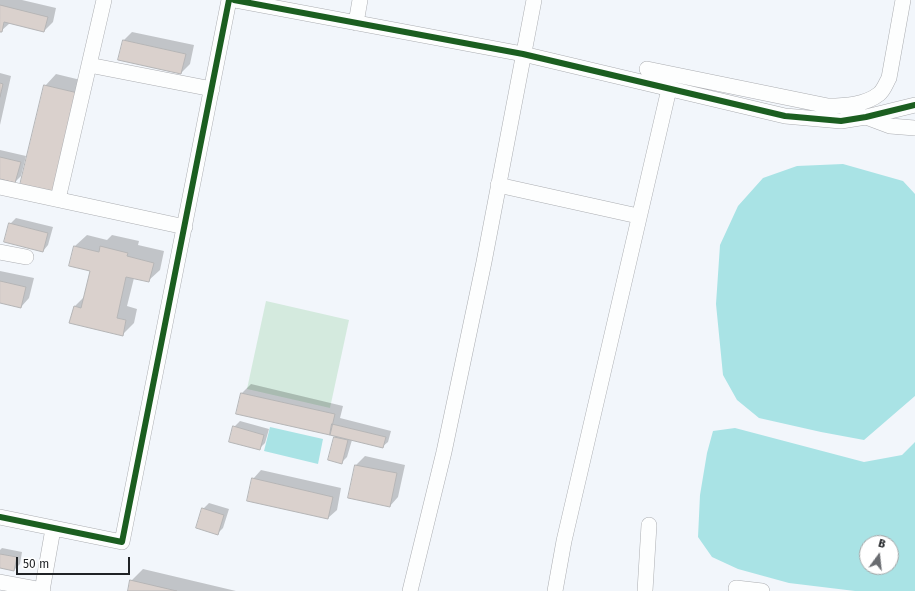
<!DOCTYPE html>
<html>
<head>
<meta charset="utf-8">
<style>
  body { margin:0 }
  #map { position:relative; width:915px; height:591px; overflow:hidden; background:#f2f6fb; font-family:"Fira Sans",sans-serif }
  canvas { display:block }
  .north { position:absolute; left:859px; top:535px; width:40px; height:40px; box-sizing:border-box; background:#fff; border:1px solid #a5a7a8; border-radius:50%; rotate:15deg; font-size:11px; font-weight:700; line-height:16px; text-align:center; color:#1f2225 }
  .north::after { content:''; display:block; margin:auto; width:14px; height:18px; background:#696c70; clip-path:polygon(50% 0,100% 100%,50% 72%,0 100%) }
  .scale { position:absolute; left:16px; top:557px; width:114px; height:18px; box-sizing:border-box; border:2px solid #1f2225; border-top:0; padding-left:5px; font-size:12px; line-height:14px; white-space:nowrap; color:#1f2225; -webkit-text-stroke:3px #fff; paint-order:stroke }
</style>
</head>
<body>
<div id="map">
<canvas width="915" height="591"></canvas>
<div class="north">B</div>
<div class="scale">50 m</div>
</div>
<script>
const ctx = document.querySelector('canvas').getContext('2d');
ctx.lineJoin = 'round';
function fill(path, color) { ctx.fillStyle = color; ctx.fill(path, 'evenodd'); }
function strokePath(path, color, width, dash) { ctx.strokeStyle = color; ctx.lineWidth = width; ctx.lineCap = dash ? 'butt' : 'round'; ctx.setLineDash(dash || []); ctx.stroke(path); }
const green = new Path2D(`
  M 266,301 L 349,320 L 330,408 L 247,389 Z`);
const water = new Path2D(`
  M 843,164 L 903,181 L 915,194 L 915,396 L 864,440 L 821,432 L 759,418 L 737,400 L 723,375 L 716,304 L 720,245 L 738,206 L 763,178 L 797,166 Z
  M 270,427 L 323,439 L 318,464 L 264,451 Z
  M 735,428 L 864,462 L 902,455 L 915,442 L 915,591 L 855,591 L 789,583 L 738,569 L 712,557 L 698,537 L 700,495 L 707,453 L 713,431 ZM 867,543 L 891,543 L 891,567 L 867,567 Z`);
const shadow = new Path2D(`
  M 0,0 L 22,0 L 56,8 L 53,22 L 44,31 L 10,23 L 1,31 L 0,31 Z
  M 132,32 L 194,45 L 190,64 L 181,73 L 124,40 Z
  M 0,73 L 11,76 L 0,125 Z
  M 56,74 L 89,82 L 65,181 L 45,86 Z
  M 0,150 L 26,156 L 21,176 L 15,182 L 0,178 Z
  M 16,218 L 53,227 L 48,245 L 43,251 L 10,224 Z
  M 87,235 L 107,240 L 112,235 L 139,241 L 138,245 L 164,251 L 160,270 L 148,281 L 134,278 L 127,306 L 137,309 L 134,323 L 122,335 L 75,306 L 85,296 L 91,270 L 75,246 Z
  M 0,271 L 34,278 L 29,298 L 21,307 L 0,302 Z
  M 251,384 L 343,406 L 340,418 L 391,431 L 388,442 L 382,447 L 352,440 L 347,457 L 341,463 L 329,460 L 335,436 L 237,413 L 242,393 Z
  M 240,421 L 269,429 L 265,443 L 259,449 L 234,427 Z
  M 365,456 L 405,465 L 398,497 L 390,506 L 349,497 L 356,465 Z
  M 261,470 L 341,488 L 337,510 L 328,518 L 253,479 Z
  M 209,503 L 229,509 L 223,528 L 218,533 L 203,509 Z
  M 2,548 L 22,552 L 20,564 L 14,570 L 0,567 L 0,550 Z
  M 143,569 L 236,591 L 129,591 L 131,581 Z`);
const building = new Path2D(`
  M 0,5 L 48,17 L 44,32 L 4,22 L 2,32 L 0,32 Z
  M 123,40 L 186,54 L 181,74 L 118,60 Z
  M 0,83 L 3,84 L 0,97 Z
  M 44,85 L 78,93 L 54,193 L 20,185 Z
  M 0,157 L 21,162 L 15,183 L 0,179 Z
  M 9,223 L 48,233 L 43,252 L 4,242 Z
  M 74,246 L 99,252 L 100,246 L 128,253 L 127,256 L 154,263 L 149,282 L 126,277 L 117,318 L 126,320 L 123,336 L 69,323 L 74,306 L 81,308 L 90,271 L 69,266 Z
  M 0,281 L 26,287 L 21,308 L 0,303 Z
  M 241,393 L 335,414 L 330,435 L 236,414 Z
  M 332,424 L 386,437 L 383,448 L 330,435 Z
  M 233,426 L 264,435 L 260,450 L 229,442 Z
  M 334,437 L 348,440 L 342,464 L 328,460 Z
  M 355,465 L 397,473 L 390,507 L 348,498 Z
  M 252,478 L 333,497 L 328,519 L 247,501 Z
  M 202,508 L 224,515 L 218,535 L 196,528 Z
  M 0,554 L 17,557 L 14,571 L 0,568 Z
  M 130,580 L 177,591 L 128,591 Z`);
const minor = new Path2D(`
  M 234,0 L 523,54 L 785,116 L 841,121 L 866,117 L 915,105
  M 356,23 L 360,0
  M 89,65 L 212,89
  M 647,69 L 828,106 C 845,106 865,105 879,94 C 884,90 886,83 889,78 L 903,0
  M 866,117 L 890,126 L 915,128
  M 498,185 L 638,216
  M 0,187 L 185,227
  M 58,199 L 104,0
  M 0,252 L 26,257
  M 0,517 L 122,542 L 229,0
  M 0,582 L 43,590
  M 736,588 L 762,591
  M 42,591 L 53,529
  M 410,591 L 444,452 L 484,262 L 534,0
  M 555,591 L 564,541 L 669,89
  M 645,591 L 649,525`);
const cycleway = new Path2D(`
  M 234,0 L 523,54 L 785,116 L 841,121 L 866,117 L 915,105
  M 0,517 L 122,542 L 229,0`);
fill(green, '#d4eade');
fill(water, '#a9e3e5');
fill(shadow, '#0003');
fill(building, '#dad1cd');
strokePath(building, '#b5b5b6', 1);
strokePath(minor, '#acaeb2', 16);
strokePath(minor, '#fdfefe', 15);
strokePath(cycleway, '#1b5e20', 6);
</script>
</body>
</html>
